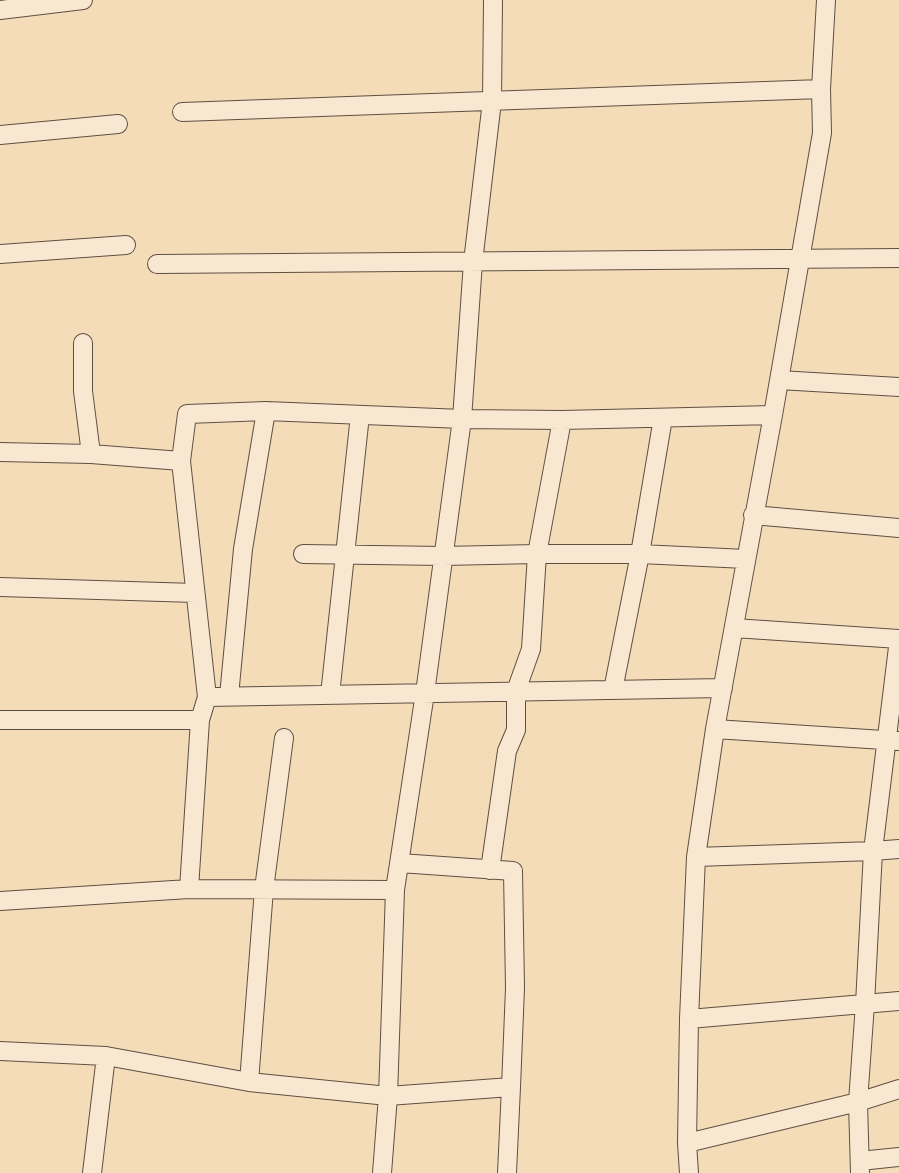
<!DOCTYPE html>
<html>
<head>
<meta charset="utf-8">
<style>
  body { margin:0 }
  canvas { display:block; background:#f5dcb9 }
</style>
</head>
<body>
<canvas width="899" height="1173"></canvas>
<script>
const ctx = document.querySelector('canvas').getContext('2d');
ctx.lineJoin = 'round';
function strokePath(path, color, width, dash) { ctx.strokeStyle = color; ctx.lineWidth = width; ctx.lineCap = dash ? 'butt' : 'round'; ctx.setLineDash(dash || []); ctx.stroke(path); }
const street = new Path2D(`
  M 493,0 L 492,101 L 473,262 L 462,419 L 425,693 L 395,890 L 388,1096 L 511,1087 L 507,1173
  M 0,10 L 83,0
  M 182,112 L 821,89
  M 0,135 L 118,124
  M 0,254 L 126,245
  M 157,264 L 899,258
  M 83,343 L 83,391 L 91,454
  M 779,380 L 899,387
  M 0,452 L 91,454 L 181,461 L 187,414 L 266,411 L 462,419 L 562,420 L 773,415
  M 181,461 L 207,697
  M 753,515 L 899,528
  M 303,554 L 443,556 L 537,554 L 640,554 L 746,559
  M 0,587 L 195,593
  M 734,628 L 899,639
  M 613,690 L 640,554 L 663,418
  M 330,695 L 360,415
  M 229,696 L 243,549 L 266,411
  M 0,720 L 200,720 L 207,697 L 723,688
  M 715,729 L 899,741
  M 696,857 L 873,851 L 899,639
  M 400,863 L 513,871 L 515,988 L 511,1087
  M 490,870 L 507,751 L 516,730 L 516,691 L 531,649 L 537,554 L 562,420
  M 189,889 L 395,890
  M 0,901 L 189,889 L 200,720
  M 689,1019 L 899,1001
  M 0,1051 L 106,1056 L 249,1082 L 388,1096 L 382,1173
  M 249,1082 L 264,889 L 284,738
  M 687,1143 L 858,1102 L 899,1089
  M 860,1161 L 899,1157
  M 92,1173 L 106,1056
  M 689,1173 L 687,1143 L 689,1019 L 696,857 L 715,729 L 773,415 L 822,133 L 821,89 L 826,0
  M 860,1173 L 858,1102 L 865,1004 L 873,851 L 899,849`);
strokePath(street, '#5f4f42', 20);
strokePath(street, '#f8e8d2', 18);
</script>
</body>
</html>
